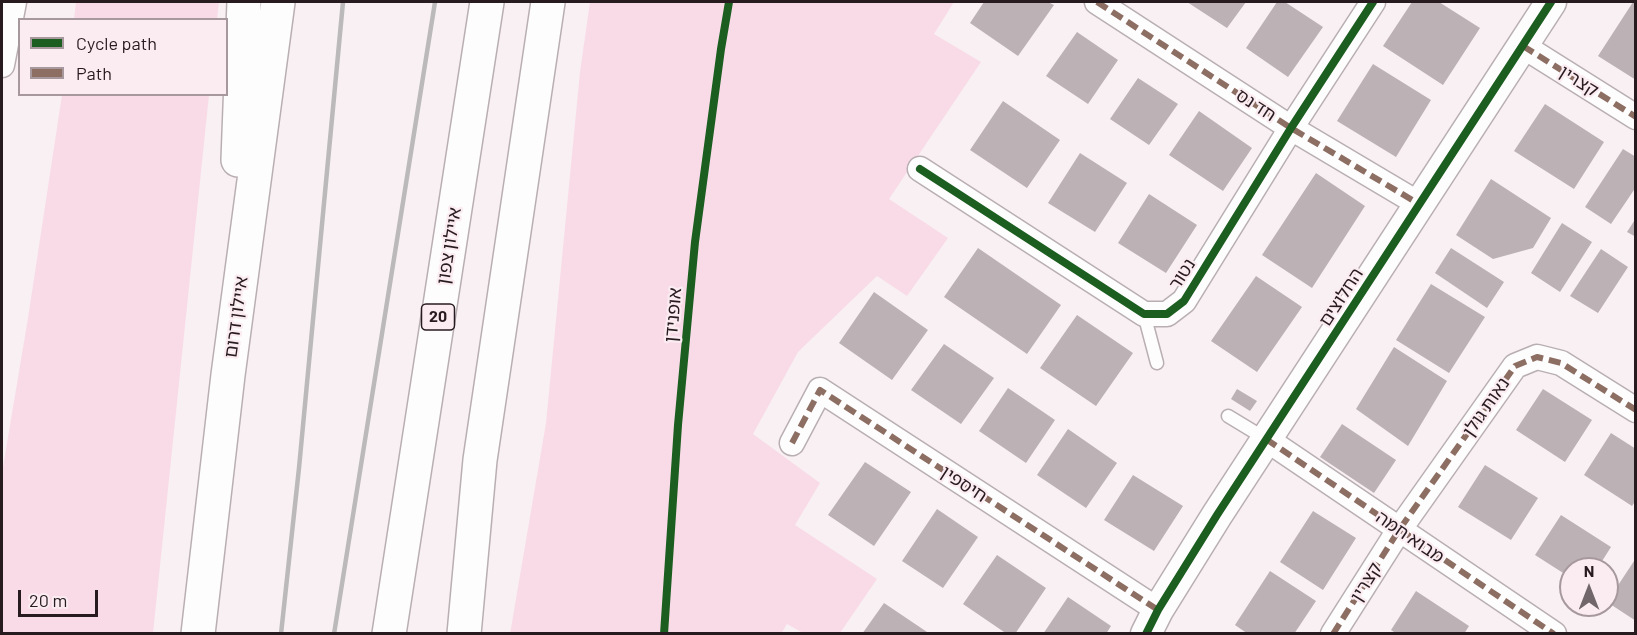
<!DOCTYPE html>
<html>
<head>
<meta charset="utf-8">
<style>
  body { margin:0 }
  #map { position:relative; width:1637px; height:635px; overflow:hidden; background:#f8f0f3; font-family:Barlow,sans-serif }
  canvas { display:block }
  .frame { position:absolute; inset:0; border:3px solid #281b20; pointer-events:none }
  .legend { position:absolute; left:18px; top:18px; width:210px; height:78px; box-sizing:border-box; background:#fbecf2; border:2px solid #a7989e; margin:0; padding:8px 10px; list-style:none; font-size:18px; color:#281b20 }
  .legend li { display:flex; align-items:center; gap:12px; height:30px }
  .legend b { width:30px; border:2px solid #a7989e }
  .north { position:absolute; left:1559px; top:557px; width:60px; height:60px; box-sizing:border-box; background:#fbecf2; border:2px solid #a7989e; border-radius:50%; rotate:0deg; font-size:16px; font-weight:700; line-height:24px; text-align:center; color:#281b20 }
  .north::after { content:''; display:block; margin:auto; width:21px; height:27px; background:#71666a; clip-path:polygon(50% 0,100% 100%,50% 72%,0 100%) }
  .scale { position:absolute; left:18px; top:590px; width:80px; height:27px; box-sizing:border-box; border:3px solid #281b20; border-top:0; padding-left:8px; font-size:18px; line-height:21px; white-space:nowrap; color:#281b20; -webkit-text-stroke:4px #fbecf2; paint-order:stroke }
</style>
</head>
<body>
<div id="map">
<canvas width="1637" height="635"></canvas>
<div class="frame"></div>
<ul class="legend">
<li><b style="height:8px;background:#1b5e20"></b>Cycle path</li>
<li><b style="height:8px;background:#8d6e63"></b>Path</li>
</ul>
<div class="north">N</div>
<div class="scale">20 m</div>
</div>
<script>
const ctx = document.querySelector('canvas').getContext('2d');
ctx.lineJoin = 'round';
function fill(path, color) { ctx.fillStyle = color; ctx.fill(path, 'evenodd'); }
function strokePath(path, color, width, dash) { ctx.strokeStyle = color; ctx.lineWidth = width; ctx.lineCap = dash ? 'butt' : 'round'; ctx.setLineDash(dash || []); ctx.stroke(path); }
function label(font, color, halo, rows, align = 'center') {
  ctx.font = font + ' Barlow,"Noto Sans Hebrew",sans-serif'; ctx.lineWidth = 4.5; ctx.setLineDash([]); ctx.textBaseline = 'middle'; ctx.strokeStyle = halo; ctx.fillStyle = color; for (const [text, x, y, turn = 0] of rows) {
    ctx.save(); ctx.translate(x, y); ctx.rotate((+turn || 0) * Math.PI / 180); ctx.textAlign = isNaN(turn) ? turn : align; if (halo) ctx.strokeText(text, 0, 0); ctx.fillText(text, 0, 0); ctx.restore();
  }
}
const green = new Path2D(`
  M 76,2 L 219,2 L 217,19 L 74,19 Z
  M 590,2 L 954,2 L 934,34 L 981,62 L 889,199 L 948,238 L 907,296 L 877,276 L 798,352 L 753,434 L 820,483 L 795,525 L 877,579 L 840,633 L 803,633 L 787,624 L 781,634 L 510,634 L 546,423 L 580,72 Z
  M 62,95 L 209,95 L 153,633 L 2,633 L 2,473 L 28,318 Z`);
const building = new Path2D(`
  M 984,2 L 1048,2 L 1054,5 L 1018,56 L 970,23 Z
  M 1187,2 L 1246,2 L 1227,28 Z
  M 1277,2 L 1285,2 L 1323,27 L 1288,77 L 1246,48 Z
  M 1412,2 L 1439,2 L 1480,28 L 1443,85 L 1383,46 Z
  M 1633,2 L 1636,2 L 1636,80 L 1598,56 Z
  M 1077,32 L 1118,60 L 1088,104 L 1046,76 Z
  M 1373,64 L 1431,100 L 1396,157 L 1337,121 Z
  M 1138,78 L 1178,104 L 1149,145 L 1110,119 Z
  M 1003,101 L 1060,140 L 1027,188 L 970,150 Z
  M 1545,104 L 1604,142 L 1574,189 L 1514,151 Z
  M 1199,111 L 1252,148 L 1223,191 L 1169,155 Z
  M 1623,149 L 1636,157 L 1636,187 L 1611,224 L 1585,207 Z
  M 1080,153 L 1127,183 L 1095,232 L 1048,203 Z
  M 1316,173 L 1365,206 L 1312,288 L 1262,255 Z
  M 1491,179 L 1551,218 L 1533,248 L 1493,259 L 1456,235 Z
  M 1149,194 L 1197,225 L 1166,273 L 1118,243 Z
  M 1636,218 L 1636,237 L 1627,232 Z
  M 1562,223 L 1592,242 L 1560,292 L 1531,273 Z
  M 978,248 L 1061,305 L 1027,354 L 944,297 Z
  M 1451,248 L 1504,282 L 1487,308 L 1435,273 Z
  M 1601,249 L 1628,267 L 1598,313 L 1570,296 Z
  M 1256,276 L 1302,307 L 1257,372 L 1211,341 Z
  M 1431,284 L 1485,317 L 1449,373 L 1396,340 Z
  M 874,292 L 928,330 L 892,380 L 839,343 Z
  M 1077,315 L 1133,353 L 1096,406 L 1040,368 Z
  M 944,344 L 994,378 L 961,424 L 911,390 Z
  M 1394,347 L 1447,381 L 1408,446 L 1356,409 Z
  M 1008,388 L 1055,420 L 1026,463 L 979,431 Z
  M 1237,389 L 1257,401 L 1250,411 L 1231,399 Z
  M 1543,389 L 1592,420 L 1565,462 L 1516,430 Z
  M 1342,424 L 1396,460 L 1374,493 L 1320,457 Z
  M 1068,429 L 1117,463 L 1086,508 L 1037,475 Z
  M 1611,433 L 1636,449 L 1636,500 L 1632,506 L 1584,475 Z
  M 865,462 L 911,492 L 874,546 L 828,515 Z
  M 1485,465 L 1538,498 L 1511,540 L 1458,507 Z
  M 1133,475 L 1183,506 L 1154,551 L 1104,520 Z
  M 937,509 L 978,537 L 943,588 L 902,561 Z
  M 1313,511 L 1356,538 L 1323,590 L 1280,562 Z
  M 1561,515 L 1611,547 L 1597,569 L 1571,569 L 1571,578 L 1535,555 Z
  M 997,555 L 1046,588 L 1015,634 L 1007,634 L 963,604 Z
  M 1636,558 L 1636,621 L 1607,602 Z
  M 1270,571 L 1316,601 L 1294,634 L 1248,634 L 1235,625 Z
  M 1416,591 L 1469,626 L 1464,634 L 1397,634 L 1391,630 Z
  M 1068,597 L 1111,626 L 1106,634 L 1043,634 Z
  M 884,603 L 930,634 L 862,634 Z`);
const service = new Path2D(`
  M 1144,314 L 1157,363
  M 1228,416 L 1266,439`);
const minor = new Path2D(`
  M 1097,2 L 1291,128 L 1419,204
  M 1523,46 L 1636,117
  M 2,65 L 14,2
  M 920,169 L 1144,314 L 1167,314 L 1184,301 L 1291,128 L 1373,2
  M 1266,439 L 1554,634
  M 792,443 L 820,390 L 1158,610
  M 1333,634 L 1399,530 L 1515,366 L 1537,357 L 1561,363 L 1636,410`);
const tertiary = new Path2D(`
  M 1146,634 L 1158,610 L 1217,515 L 1551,2`);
const motorway = new Path2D(`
  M 238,160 L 244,2
  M 198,634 L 228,375 L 278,2
  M 389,634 L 487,2
  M 464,634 L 480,460 L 548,2`);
const rail = new Path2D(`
  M 281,634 L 299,468 L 343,2
  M 334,634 L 435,2`);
const quiet = new Path2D(`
  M 1097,2 L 1291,128 L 1419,204
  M 1523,46 L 1636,117
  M 1266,439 L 1554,634
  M 792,443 L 820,390 L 1158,610
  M 1333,634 L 1399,530 L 1515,366 L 1537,357 L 1561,363 L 1636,410`);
const cycleway = new Path2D(`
  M 920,169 L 1144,314 L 1167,314 L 1184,301 L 1291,128 L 1373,2
  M 664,634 L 678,425 L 695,242 L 721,49 L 729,2
  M 1146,634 L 1158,610 L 1217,515 L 1551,2`);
const shields = [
  [438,317,33]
];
const shieldNames = [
  ["20",438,317]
];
const streetNames = [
  ["קצרין",1579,81,32],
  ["חד נס",1256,105,33],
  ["איילון צפון",449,246,-81],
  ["נטור",1182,274,-57],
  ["החלוצים",1341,297,-57],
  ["אופנידן",673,315,-85],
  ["איילון דרום",236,317,-82],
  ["נאות גולן",1486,407,-55],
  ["חיספין",964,484,33],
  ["מבוא חמה",1410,537,34],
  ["קצרין",1366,582,-58]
];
fill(green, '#f9dbe7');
fill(building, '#bcb2b6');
strokePath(service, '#b9afb3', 15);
strokePath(minor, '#b9afb3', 27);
strokePath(tertiary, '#b9afb3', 33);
strokePath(motorway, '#b9afb3', 36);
strokePath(service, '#fefdfd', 12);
strokePath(minor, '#fefdfd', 24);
strokePath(tertiary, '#fefdfd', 30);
strokePath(motorway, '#fefdfd', 33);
strokePath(rail, '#bbb9b9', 4.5);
strokePath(quiet, '#8d6e63', 6, [12, 6]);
strokePath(cycleway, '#1b5e20', 8);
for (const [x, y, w] of shields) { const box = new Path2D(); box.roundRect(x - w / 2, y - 13, w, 26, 4.5); ctx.fillStyle = '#fbecf2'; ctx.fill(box); strokePath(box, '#281b20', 1.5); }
label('bold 16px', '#281b20', null, shieldNames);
label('18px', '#281b20', '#fbecf2', streetNames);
</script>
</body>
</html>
